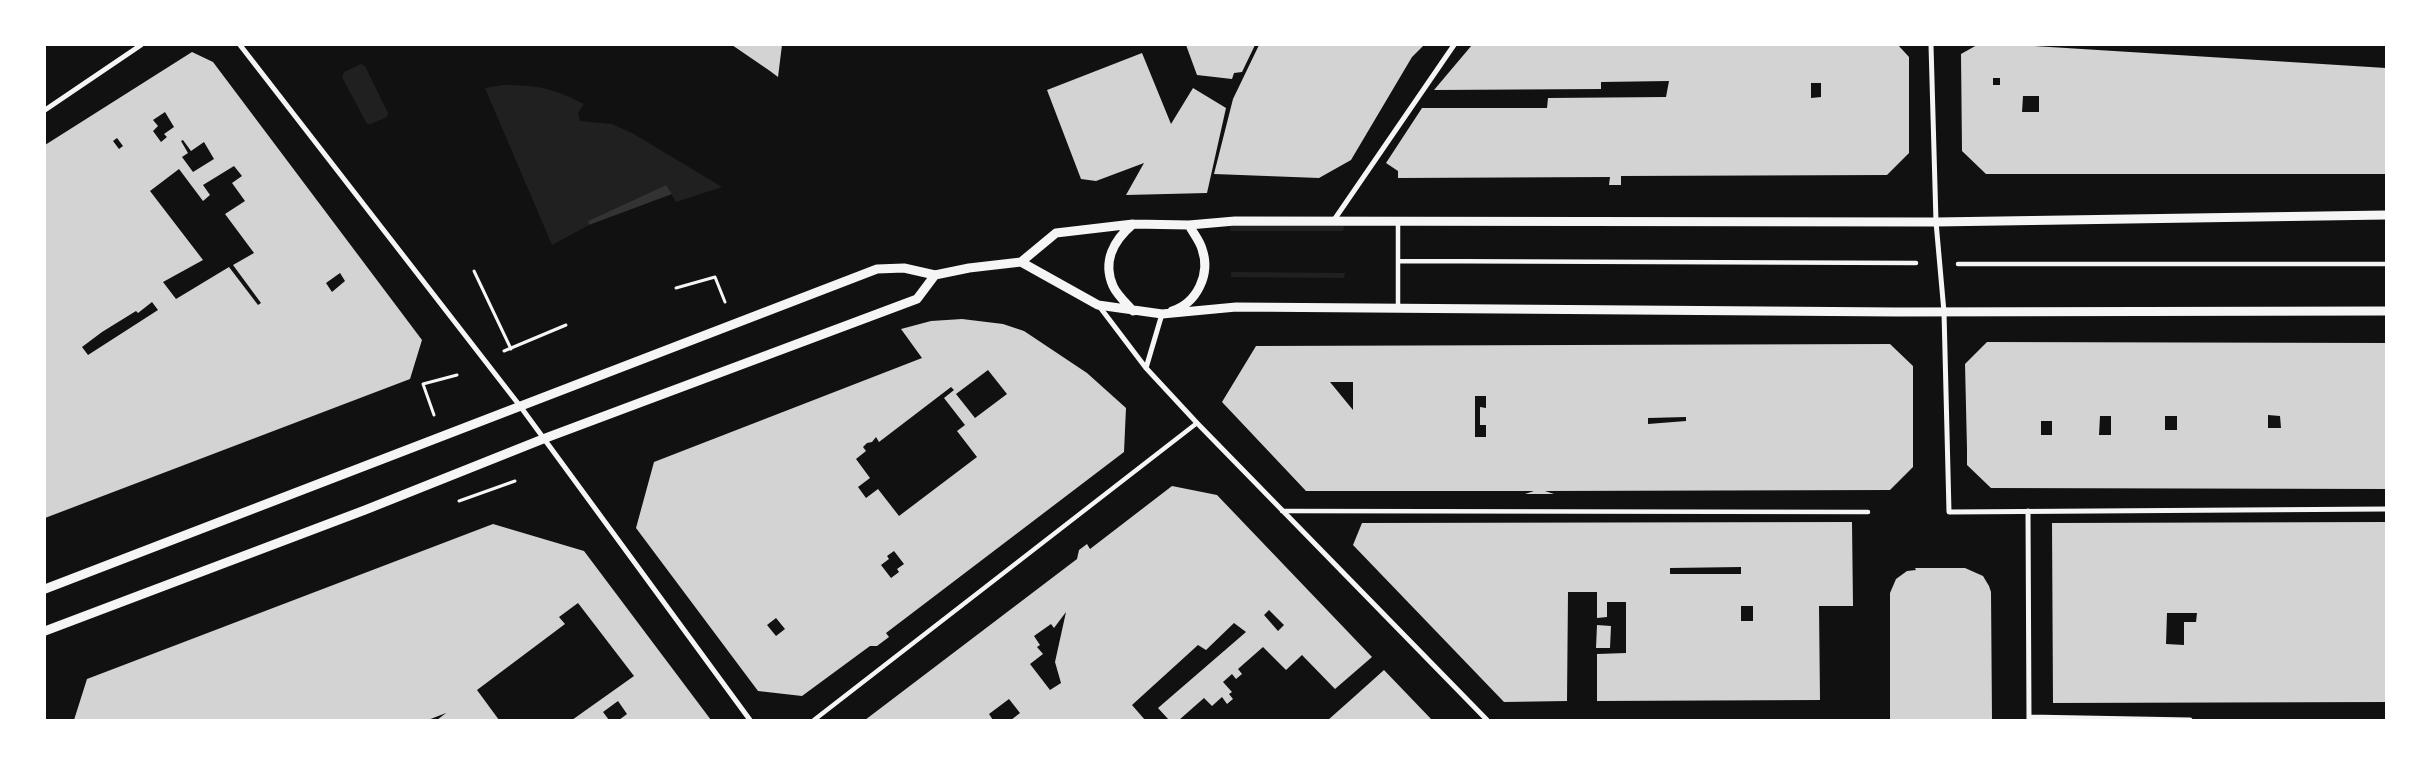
<!DOCTYPE html>
<html>
<head>
<meta charset="utf-8">
<style>
  body { margin:0 }
  #map { position:relative; width:2431px; height:765px; overflow:hidden; background:#111; font-family:"PT Serif",serif }
  canvas { display:block }
  .frame { position:absolute; inset:0; border:46px solid #fff; pointer-events:none }
</style>
</head>
<body>
<div id="map">
<canvas width="2431" height="765"></canvas>
<div class="frame"></div>
</div>
<script>
const ctx = document.querySelector('canvas').getContext('2d');
ctx.lineJoin = 'round';
function fill(path, color) { ctx.fillStyle = color; ctx.fill(path, 'evenodd'); }
function strokePath(path, color, width, dash) { ctx.strokeStyle = color; ctx.lineWidth = width; ctx.lineCap = dash ? 'butt' : 'round'; ctx.setLineDash(dash || []); ctx.stroke(path); }
const green = new Path2D(`
  M 361,64 L 365,66 L 388,113 L 387,117 L 371,124 L 367,124 L 342,77 L 344,72 Z
  M 503,85 C 538,85 552,88 584,104 L 578,113 L 580,121 L 612,124 L 632,133 L 722,187 L 676,202 L 666,185 L 588,221 L 589,225 L 552,245 L 485,88 Z
  M 1230,226 L 1344,226 L 1343,231 L 1230,231 Z
  M 1231,272 L 1345,273 L 1344,278 L 1231,277 Z`);
const water = new Path2D(`
  M 666,185 L 672,194 L 589,225 L 588,221 Z`);
const building = new Path2D(`
  M 732,45 L 782,45 L 778,77 L 770,71 Z
  M 1186,45 L 1255,45 L 1242,72 L 1234,73 L 1232,79 L 1197,75 Z
  M 1259,45 L 1424,45 L 1412,57 L 1351,160 L 1319,178 L 1214,174 L 1233,99 Z
  M 1472,45 L 1898,45 L 1909,57 L 1909,153 L 1887,175 L 1621,176 L 1621,185 L 1609,185 L 1610,177 L 1398,178 L 1398,171 L 1386,163 L 1422,108 L 1547,108 L 1548,98 L 1666,97 L 1669,81 L 1601,82 L 1601,89 L 1434,90 ZM 1811,83 L 1821,83 L 1821,97 L 1811,98 Z
  M 1977,45 L 2018,45 L 2386,68 L 2386,174 L 1986,174 L 1962,151 L 1961,54 ZM 1993,78 L 2000,78 L 2000,85 L 1993,85 ZM 2023,96 L 2039,96 L 2039,112 L 2022,112 Z
  M 192,52 L 213,62 L 422,340 L 410,379 L 45,518 L 45,145 ZM 165,112 L 174,127 L 164,134 L 167,137 L 161,142 L 153,131 L 158,126 L 153,120 ZM 117,138 L 123,146 L 119,149 L 113,141 ZM 183,140 L 191,151 L 204,142 L 214,159 L 193,172 L 182,157 L 188,153 L 181,141 ZM 234,166 L 242,176 L 232,183 L 245,201 L 225,214 L 254,253 L 233,265 L 261,303 L 258,305 L 229,267 L 176,299 L 163,282 L 203,260 L 150,191 L 179,169 L 203,201 L 210,195 L 203,185 ZM 340,273 L 345,281 L 332,292 L 326,283 ZM 152,302 L 158,310 L 88,355 L 82,347 L 102,332 L 136,311 L 138,313 Z
  M 1142,53 L 1171,124 L 1193,88 L 1226,108 L 1207,193 L 1126,195 L 1144,163 L 1096,181 L 1081,179 L 1047,90 Z
  M 962,319 L 1003,324 L 1024,331 L 1087,373 L 1126,408 L 1124,452 L 886,633 L 889,637 L 877,646 L 870,646 L 802,696 L 758,691 L 636,528 L 654,462 L 922,358 L 901,329 L 931,321 ZM 988,370 L 1007,394 L 975,418 L 956,394 ZM 951,387 L 954,390 L 944,398 L 965,425 L 957,431 L 977,457 L 899,516 L 878,489 L 866,498 L 858,487 L 870,478 L 856,459 L 866,451 L 863,447 L 867,443 L 872,442 L 876,437 L 879,442 ZM 894,551 L 904,564 L 897,569 L 899,572 L 891,578 L 881,565 L 889,559 L 887,556 ZM 776,618 L 785,629 L 776,636 L 767,625 Z
  M 1987,342 L 2386,343 L 2386,489 L 1991,488 L 1967,465 L 1967,449 L 1965,364 ZM 2268,415 L 2280,416 L 2281,428 L 2268,428 ZM 2100,416 L 2111,416 L 2111,435 L 2099,435 ZM 2165,416 L 2177,416 L 2177,430 L 2165,430 ZM 2041,421 L 2052,421 L 2052,435 L 2041,435 Z
  M 1890,344 L 1913,366 L 1913,467 L 1890,490 L 1545,491 L 1554,494 L 1525,494 L 1534,491 L 1306,491 L 1222,402 L 1256,346 ZM 1330,382 L 1353,382 L 1353,410 ZM 1475,396 L 1486,396 L 1486,408 L 1480,407 L 1480,425 L 1486,425 L 1486,437 L 1475,437 ZM 1686,417 L 1686,421 L 1648,424 L 1648,418 Z
  M 1172,486 L 1217,495 L 1372,657 L 1335,689 L 1302,655 L 1286,670 L 1263,647 L 1238,669 L 1242,674 L 1236,679 L 1232,674 L 1223,682 L 1232,692 L 1229,694 L 1233,699 L 1227,704 L 1222,697 L 1212,706 L 1204,698 L 1179,720 L 1169,720 L 1158,708 L 1246,632 L 1234,623 L 1206,650 L 1198,645 L 1132,705 L 1145,720 L 1011,720 L 1020,713 L 1009,699 L 989,714 L 993,720 L 865,720 L 1077,559 L 1079,550 L 1087,544 L 1090,549 ZM 1269,610 L 1284,625 L 1278,631 L 1264,615 ZM 1066,612 L 1055,662 L 1061,683 L 1050,690 L 1030,664 L 1043,654 L 1037,647 L 1040,645 L 1034,636 L 1051,624 L 1054,628 Z
  M 1852,522 L 1853,606 L 1819,606 L 1820,700 L 1597,701 L 1597,654 L 1626,653 L 1626,602 L 1607,602 L 1607,617 L 1597,618 L 1597,592 L 1568,592 L 1567,701 L 1504,702 L 1353,545 L 1362,523 ZM 1741,567 L 1741,574 L 1670,574 L 1670,568 ZM 1741,606 L 1753,606 L 1753,621 L 1741,621 Z
  M 2386,522 L 2386,702 L 2053,703 L 2052,523 ZM 2167,613 L 2197,613 L 2196,622 L 2184,622 L 2184,645 L 2166,644 Z
  M 493,524 L 584,551 L 711,720 L 619,720 L 627,714 L 618,701 L 603,712 L 609,720 L 572,720 L 634,676 L 578,603 L 559,617 L 565,624 L 477,690 L 499,720 L 437,720 L 446,713 L 428,720 L 74,720 L 87,679 Z
  M 1915,568 L 1965,568 L 1983,576 L 1989,586 L 1991,592 L 1992,720 L 1890,720 L 1890,593 L 1896,579 L 1907,571 L 1916,570 Z
  M 1597,625 L 1611,626 L 1610,648 L 1596,648 Z
  M 1384,670 L 1432,720 L 1328,720 L 1355,696 Z`);
const path = new Path2D(`
  M 474,271 L 511,349
  M 676,288 L 715,277 L 725,302
  M 504,351 L 566,325
  M 434,415 L 423,384 L 457,375
  M 459,501 L 515,481`);
const pedestrian = new Path2D(`
  M 1398,221 L 1398,261 L 1916,263
  M 1958,264 L 2386,264
  M 1398,308 L 1398,261
  M 1282,511 L 1868,512
  M 814,720 L 1197,423`);
const minor = new Path2D(`
  M 240,45 L 520,406 L 750,720
  M 1931,45 L 1936,222 L 1944,312 L 1949,512 L 2386,509
  M 45,110 L 141,45
  M 1334,220 L 1454,45
  M 1099,306 L 1146,368 L 1197,423 L 1487,720
  M 1146,368 L 1162,314
  M 2028,511 L 2029,720
  M 2029,717 L 2190,720`);
const tertiary = new Path2D(`
  M 1133,224 C 1114,240 1102,261 1113,286 C 1117,295 1127,304 1133,311
  M 1021,262 L 1098,305 L 1162,314 L 1236,307 L 1897,312 L 2386,311
  M 1172,311 C 1197,303 1211,274 1202,249 C 1200,241 1193,233 1189,225
  M 45,589 L 877,269 L 904,268 L 935,275 L 969,268 L 1021,262 L 1056,233 L 1133,224 L 1189,225 L 1235,221 L 1936,222 L 2386,215
  M 45,631 L 365,510 L 543,439 L 917,299 L 935,275`);
fill(green, '#202020');
fill(water, '#333');
fill(building, '#d3d3d3');
strokePath(path, '#f5f5f5', 3);
strokePath(pedestrian, '#f5f5f5', 4.5);
strokePath(minor, '#f5f5f5', 5);
strokePath(tertiary, '#f5f5f5', 9);
</script>
</body>
</html>
